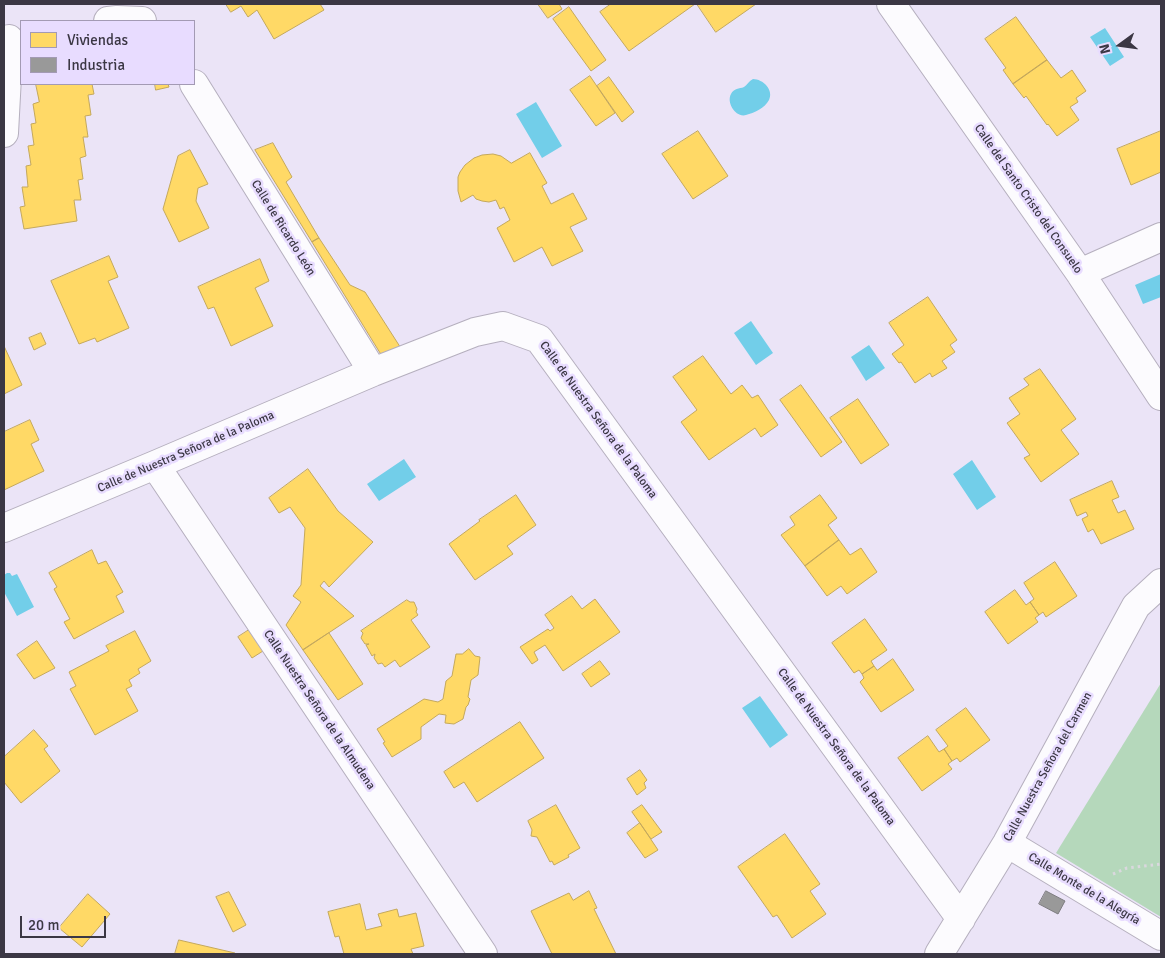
<!DOCTYPE html>
<html>
<head>
<meta charset="utf-8">
<style>
  body { margin:0 }
  #map { position:relative; width:1165px; height:958px; overflow:hidden; background:#ebe4f7; font-family:Signika,sans-serif }
  canvas { display:block }
  .frame { position:absolute; inset:0; border:5px solid #3b3744; pointer-events:none }
  .legend { position:absolute; left:20px; top:20px; width:175px; height:65px; box-sizing:border-box; background:#e8dcff; border:1px solid #a39ab4; margin:0; padding:6px 9px; list-style:none; font-size:15px; color:#3b3744 }
  .legend li { display:flex; align-items:center; gap:10px; height:25px }
  .legend b { width:25px; border:1px solid #a39ab4 }
  .north { position:absolute; left:1095px; top:20px; width:50px; height:50px; -webkit-text-stroke:4px #e8dcff; paint-order:stroke; rotate:256deg; font-size:14px; font-weight:700; line-height:20px; text-align:center; color:#3b3744 }
  .north::after { content:''; display:block; margin:auto; width:18px; height:22px; background:#3b3744; clip-path:polygon(50% 0,100% 100%,50% 72%,0 100%) }
  .scale { position:absolute; left:20px; top:916px; width:86px; height:22px; box-sizing:border-box; border:2px solid #3b3744; border-top:0; padding-left:6px; font-size:15px; line-height:18px; white-space:nowrap; color:#3b3744; -webkit-text-stroke:4px #e8dcff; paint-order:stroke }
</style>
</head>
<body>
<div id="map">
<canvas width="1165" height="958"></canvas>
<div class="frame"></div>
<ul class="legend">
<li><b style="height:14px;background:#ffd966"></b>Viviendas</li>
<li><b style="height:14px;background:#999"></b>Industria</li>
</ul>
<div class="north">N</div>
<div class="scale">20 m</div>
</div>
<script>
const ctx = document.querySelector('canvas').getContext('2d');
ctx.lineJoin = 'round';
function fill(path, color) { ctx.fillStyle = color; ctx.fill(path, 'evenodd'); }
function strokePath(path, color, width, dash) { ctx.strokeStyle = color; ctx.lineWidth = width; ctx.lineCap = dash ? 'butt' : 'round'; ctx.setLineDash(dash || []); ctx.stroke(path); }
function label(font, color, halo, rows, align = 'center') {
  ctx.font = font + ' Signika,sans-serif'; ctx.lineWidth = 5; ctx.setLineDash([]); ctx.textBaseline = 'middle'; ctx.strokeStyle = halo; ctx.fillStyle = color; for (const [text, x, y, turn = 0] of rows) {
    ctx.save(); ctx.translate(x, y); ctx.rotate((+turn || 0) * Math.PI / 180); ctx.textAlign = isNaN(turn) ? turn : align; if (halo) ctx.strokeText(text, 0, 0); ctx.fillText(text, 0, 0); ctx.restore();
  }
}
const green = new Path2D(`
  M 1161,683 L 1161,917 L 1056,853 Z`);
const water = new Path2D(`
  M 1105,28 L 1124,57 L 1110,66 L 1090,37 Z
  M 753,79 C 763,79 774,90 769,100 C 765,108 754,113 746,115 C 736,118 726,103 731,94 C 734,88 739,89 744,87 C 747,85 749,81 753,79 Z
  M 536,102 L 562,146 L 542,158 L 516,114 Z
  M 1161,274 L 1161,297 L 1143,304 L 1135,285 Z
  M 751,321 L 773,353 L 756,365 L 734,333 Z
  M 869,345 L 885,368 L 866,381 L 851,357 Z
  M 404,459 L 416,477 L 379,501 L 367,484 Z
  M 972,460 L 996,497 L 977,510 L 953,474 Z
  M 7,573 L 10,573 L 12,576 L 17,574 L 34,607 L 17,616 L 4,592 L 4,575 Z
  M 760,696 L 788,735 L 770,748 L 742,708 Z`);
const homes = new Path2D(`
  M 226,4 L 320,4 L 324,10 L 274,39 L 257,10 L 248,17 L 241,6 L 231,12 Z
  M 538,4 L 559,4 L 562,9 L 548,18 Z
  M 611,4 L 695,4 L 629,51 L 600,12 Z
  M 697,4 L 756,4 L 716,32 Z
  M 569,7 L 606,60 L 591,71 L 553,19 Z
  M 1016,17 L 1047,60 L 1013,84 L 1003,70 L 1006,68 L 985,39 Z
  M 1047,60 L 1061,78 L 1072,70 L 1086,91 L 1076,98 L 1078,102 L 1070,107 L 1079,120 L 1057,136 L 1048,124 L 1047,125 L 1026,96 L 1024,98 L 1013,84 Z
  M 590,76 L 615,113 L 596,126 L 570,90 Z
  M 609,77 L 634,112 L 622,122 L 597,86 Z
  M 36,84 L 92,84 L 94,94 L 88,95 L 91,115 L 85,116 L 88,137 L 83,137 L 86,156 L 80,158 L 83,179 L 78,180 L 81,200 L 74,200 L 77,221 L 24,229 L 20,207 L 25,206 L 22,187 L 28,187 L 26,166 L 31,165 L 28,146 L 34,145 L 31,124 L 36,123 L 33,104 L 39,102 Z
  M 155,84 L 168,84 L 169,87 L 156,90 Z
  M 698,131 L 728,176 L 693,199 L 662,154 Z
  M 1161,131 L 1161,172 L 1131,185 L 1117,149 Z
  M 273,143 L 292,177 L 286,182 L 319,238 L 312,242 L 255,150 Z
  M 190,150 L 208,184 L 198,188 L 196,201 L 209,228 L 179,242 L 163,209 L 178,156 Z
  M 530,153 L 547,183 L 542,186 L 551,204 L 573,193 L 587,219 L 570,227 L 583,251 L 552,266 L 542,247 L 514,262 L 497,228 L 510,220 L 504,207 L 500,209 L 496,200 L 489,202 L 482,201 L 476,199 L 473,195 L 461,202 L 458,191 L 458,177 L 460,172 L 465,165 L 474,158 L 482,155 L 493,154 L 501,156 L 511,163 Z
  M 319,238 L 350,285 L 365,292 L 404,353 L 385,361 L 312,242 Z
  M 109,256 L 118,277 L 108,281 L 129,328 L 97,342 L 95,338 L 79,344 L 51,281 Z
  M 260,259 L 269,281 L 255,288 L 273,326 L 231,346 L 214,307 L 208,309 L 198,287 Z
  M 928,297 L 957,340 L 950,345 L 955,352 L 942,361 L 947,368 L 932,377 L 930,373 L 915,383 L 901,362 L 899,363 L 892,354 L 904,345 L 889,323 Z
  M 41,333 L 46,344 L 34,350 L 29,338 Z
  M 4,346 L 22,385 L 4,394 Z
  M 703,356 L 731,394 L 742,385 L 752,398 L 758,395 L 778,425 L 761,437 L 755,428 L 709,460 L 681,422 L 697,410 L 673,377 Z
  M 1040,369 L 1076,419 L 1061,430 L 1079,454 L 1041,482 L 1024,458 L 1030,455 L 1007,423 L 1020,414 L 1009,398 L 1029,385 L 1024,379 Z
  M 801,385 L 842,442 L 821,457 L 780,400 Z
  M 858,399 L 889,445 L 861,464 L 830,418 Z
  M 30,420 L 39,440 L 31,444 L 44,471 L 4,490 L 4,432 Z
  M 308,469 L 338,511 L 373,542 L 329,587 L 324,581 L 320,586 L 354,616 L 303,650 L 286,625 L 301,602 L 293,596 L 301,585 L 305,528 L 290,507 L 279,513 L 269,498 Z
  M 1112,481 L 1119,497 L 1112,500 L 1118,513 L 1125,510 L 1134,529 L 1101,544 L 1093,529 L 1088,532 L 1082,519 L 1088,516 L 1086,512 L 1077,516 L 1070,500 Z
  M 516,495 L 536,525 L 507,546 L 513,554 L 475,580 L 449,544 L 480,521 L 479,520 Z
  M 820,495 L 837,518 L 828,525 L 839,540 L 805,566 L 781,535 L 795,525 L 790,517 Z
  M 839,540 L 850,555 L 861,548 L 877,572 L 847,594 L 841,586 L 827,596 L 805,566 Z
  M 92,550 L 98,564 L 106,561 L 123,592 L 116,596 L 124,612 L 74,639 L 64,622 L 70,619 L 54,589 L 57,587 L 49,573 Z
  M 1055,562 L 1077,596 L 1046,617 L 1043,612 L 1039,615 L 1030,602 L 1034,599 L 1024,583 Z
  M 1015,590 L 1026,605 L 1030,602 L 1039,615 L 1035,618 L 1038,622 L 1008,644 L 985,612 Z
  M 572,596 L 582,609 L 595,599 L 620,632 L 563,671 L 545,645 L 534,652 L 538,660 L 532,664 L 520,647 L 548,629 L 550,631 L 554,628 L 545,615 Z
  M 407,600 L 410,602 L 414,602 L 417,609 L 416,612 L 418,615 L 411,620 L 430,647 L 400,667 L 395,660 L 385,667 L 382,663 L 378,664 L 374,658 L 375,654 L 372,656 L 366,645 L 369,644 L 365,644 L 361,638 L 363,633 L 361,631 Z
  M 865,619 L 887,650 L 871,661 L 874,666 L 862,674 L 859,670 L 854,673 L 832,643 Z
  M 249,630 L 263,651 L 252,658 L 238,637 Z
  M 135,631 L 151,661 L 138,669 L 140,673 L 129,680 L 132,686 L 126,689 L 138,711 L 95,735 L 70,689 L 76,686 L 69,672 L 109,651 L 106,646 Z
  M 329,633 L 363,684 L 338,700 L 303,650 Z
  M 37,641 L 55,668 L 34,679 L 17,655 Z
  M 469,649 L 475,656 L 480,657 L 478,675 L 471,680 L 468,697 L 470,699 L 468,705 L 466,707 L 463,719 L 454,724 L 445,723 L 446,715 L 439,714 L 421,727 L 421,739 L 392,757 L 383,743 L 385,742 L 377,729 L 424,699 L 438,702 L 443,699 L 446,681 L 452,676 L 456,654 L 462,654 Z
  M 893,659 L 914,690 L 881,712 L 860,682 L 864,678 L 862,674 L 874,666 L 877,670 Z
  M 600,661 L 610,674 L 591,687 L 582,674 Z
  M 966,708 L 990,740 L 960,762 L 957,758 L 952,761 L 944,749 L 948,746 L 936,730 Z
  M 520,722 L 544,758 L 477,802 L 464,782 L 454,788 L 444,772 Z
  M 34,730 L 48,746 L 44,749 L 60,771 L 21,803 L 4,782 L 4,757 Z
  M 928,736 L 939,752 L 944,749 L 952,761 L 948,764 L 952,769 L 922,791 L 898,758 Z
  M 640,770 L 647,780 L 644,783 L 646,788 L 637,795 L 627,779 Z
  M 556,805 L 580,848 L 568,855 L 569,857 L 554,865 L 552,861 L 550,862 L 537,837 L 531,836 L 532,830 L 528,821 Z
  M 642,805 L 662,832 L 651,839 L 632,812 Z
  M 640,823 L 658,850 L 645,858 L 627,833 Z
  M 785,834 L 820,884 L 810,891 L 826,914 L 792,938 L 777,915 L 773,917 L 738,867 Z
  M 589,891 L 597,908 L 594,909 L 616,954 L 552,954 L 531,911 L 569,893 L 573,900 Z
  M 229,892 L 246,925 L 233,932 L 216,897 Z
  M 88,894 L 110,914 L 82,947 L 59,928 Z
  M 360,904 L 366,930 L 382,926 L 378,914 L 397,909 L 399,917 L 416,913 L 424,946 L 411,949 L 413,954 L 344,954 L 339,936 L 335,937 L 328,912 Z
  M 179,940 L 235,953 L 235,954 L 175,954 Z`);
const industry = new Path2D(`
  M 1046,891 L 1065,901 L 1058,914 L 1039,904 Z`);
const path = new Path2D(`
  M 1113,874 L 1127,868 L 1161,864`);
const minor = new Path2D(`
  M 891,4 L 1080,273 L 1161,396
  M 108,21 L 117,20 L 142,21
  M 194,84 L 373,372
  M 4,133 L 9,39
  M 1080,273 L 1161,237
  M 155,465 L 483,954
  M 4,528 L 155,465 L 373,372 L 475,332 L 503,326 L 539,339 L 961,919
  M 1007,843 L 1161,936
  M 939,954 L 1007,843 L 1136,606 L 1161,583`);
const streetNames = [
  ["Calle del Santo Cristo del Consuelo",1028,199,55],
  ["Calle de Ricardo León",283,228,58],
  ["Calle de Nuestra Señora de la Paloma",598,420,54],
  ["Calle de Nuestra Señora de la Paloma",186,452,-23],
  ["Calle Nuestra Señora de la Almudena",319,710,56],
  ["Calle de Nuestra Señora de la Paloma",836,747,54],
  ["Calle Nuestra Señora del Carmen",1048,767,-61],
  ["Calle Monte de la Alegría",1084,889,31]
];
fill(green, '#b5d8bb');
fill(water, '#72cee9');
fill(homes, '#ffd966');
strokePath(homes, '#c4a85c', 1);
fill(industry, '#999');
strokePath(industry, '#7d7c80', 1);
strokePath(minor, '#b5afbe', 30);
strokePath(path, '#dad8de', 3, [2.5, 4]);
strokePath(minor, '#fcfbfe', 28);
label('12px', '#3b3744', '#e8dcff', streetNames);
</script>
</body>
</html>
